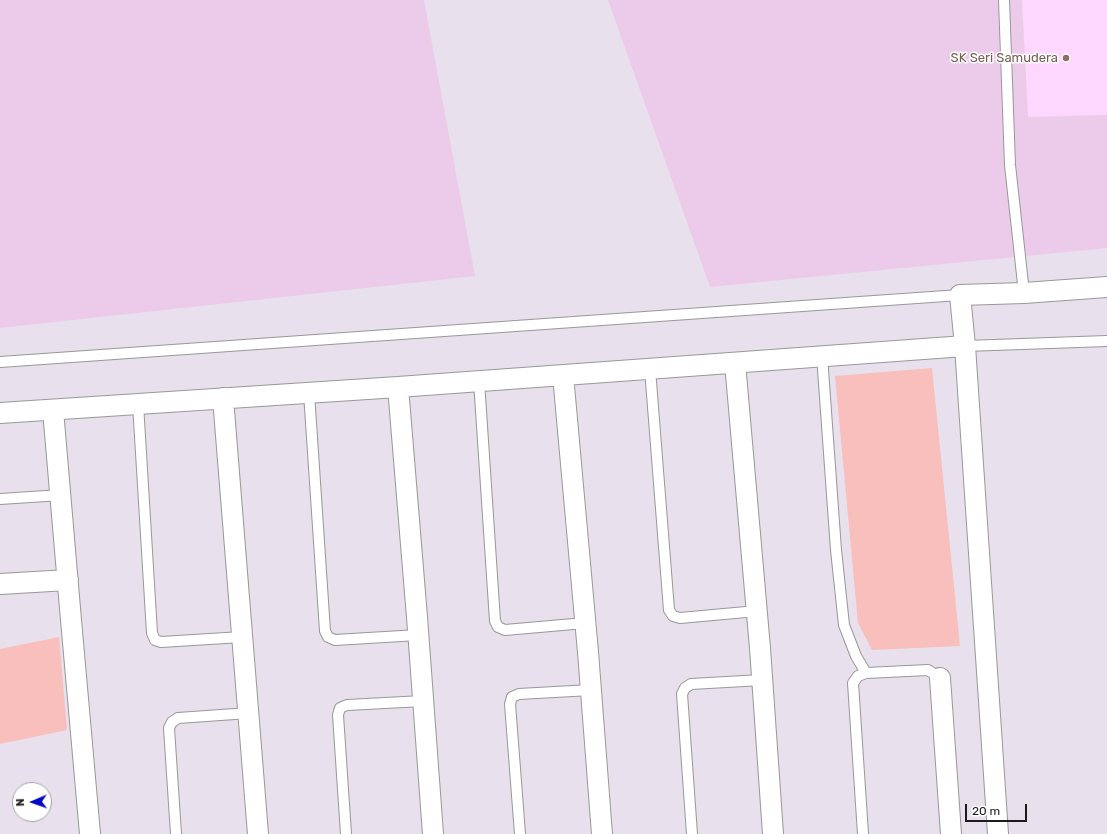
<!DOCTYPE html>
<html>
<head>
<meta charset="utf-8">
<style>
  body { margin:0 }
  #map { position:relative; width:1107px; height:834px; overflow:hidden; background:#e8e0ec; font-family:Rubik,sans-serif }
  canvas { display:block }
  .north { position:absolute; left:12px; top:782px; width:40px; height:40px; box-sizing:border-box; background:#fff; border:1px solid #a4a4a4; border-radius:50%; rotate:268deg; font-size:11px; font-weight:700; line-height:16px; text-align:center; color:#1b1b1b }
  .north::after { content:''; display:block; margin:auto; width:14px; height:18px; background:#0309c2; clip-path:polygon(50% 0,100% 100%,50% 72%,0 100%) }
  .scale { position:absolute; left:965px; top:804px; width:62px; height:18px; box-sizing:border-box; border:2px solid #1b1b1b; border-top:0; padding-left:5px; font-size:12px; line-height:14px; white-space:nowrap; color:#1b1b1b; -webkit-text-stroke:3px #fff; paint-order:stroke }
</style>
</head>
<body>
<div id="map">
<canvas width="1107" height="834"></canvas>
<div class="north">N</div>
<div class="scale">20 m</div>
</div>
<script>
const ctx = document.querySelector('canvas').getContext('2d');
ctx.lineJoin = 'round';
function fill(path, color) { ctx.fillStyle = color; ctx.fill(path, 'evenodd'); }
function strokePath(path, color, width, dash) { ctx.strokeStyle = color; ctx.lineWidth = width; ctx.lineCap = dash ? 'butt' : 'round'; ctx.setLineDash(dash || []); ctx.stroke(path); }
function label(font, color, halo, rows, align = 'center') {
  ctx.font = font + ' Rubik,sans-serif'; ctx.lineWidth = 3; ctx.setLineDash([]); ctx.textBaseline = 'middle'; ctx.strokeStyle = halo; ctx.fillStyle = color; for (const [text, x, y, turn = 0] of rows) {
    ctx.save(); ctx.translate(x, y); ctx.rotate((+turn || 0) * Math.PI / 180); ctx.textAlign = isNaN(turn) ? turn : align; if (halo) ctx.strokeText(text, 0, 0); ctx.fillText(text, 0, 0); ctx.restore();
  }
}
const education = new Path2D(`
  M 1022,0 L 1107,0 L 1107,115 L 1028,118 Z`);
const farmland = new Path2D(`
  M 0,0 L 424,0 L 475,276 L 0,328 Z
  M 608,0 L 1022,0 L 1028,117 L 1107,115 L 1107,248 L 710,287 Z`);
const park = new Path2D(`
  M 932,368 L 960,646 L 872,650 L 858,623 L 835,376 Z
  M 59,637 L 67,730 L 0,744 L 0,649 Z`);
const lane = new Path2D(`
  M 1004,0 L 1010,165 L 1024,293
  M 965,346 L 1107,341
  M 822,356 L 836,550 L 844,625 L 856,656 L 866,673
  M 0,362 L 960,295
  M 650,369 L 669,610 L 673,616 L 680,618 L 757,611
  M 479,381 L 495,621 L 498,627 L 505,630 L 585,623
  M 309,393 L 325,631 L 328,637 L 335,640 L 418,635
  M 138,404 L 152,633 L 155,640 L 161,642 L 242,637
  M 0,499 L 61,495
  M 176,834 L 169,728 L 172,722 L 178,718 L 249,713
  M 346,834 L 338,715 L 340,708 L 347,705 L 423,701
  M 520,834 L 510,704 L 512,697 L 519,694 L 591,690
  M 692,834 L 682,694 L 685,688 L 691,684 L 762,680
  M 863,834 L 853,683 L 858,676 L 866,673 L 928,670 L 940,678`);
const street = new Path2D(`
  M 735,363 L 760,648 L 773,834
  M 563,375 L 588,652 L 602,834
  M 398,387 L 417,617 L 433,834
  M 223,398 C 234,543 247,689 258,834
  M 53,410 L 71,620 L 90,834
  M 0,413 L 398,387 L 965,346
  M 0,584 L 68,580
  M 940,678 L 951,834
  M 998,834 L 965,346 L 960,295 L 1024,293 L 1107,287`);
const markers = [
  [1066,58,4,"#8d6e63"]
];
const educationNames = [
  ["SK Seri Samudera",1058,58]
];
fill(education, '#fdd7fe');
fill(farmland, '#eccbea');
fill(park, '#f8bfbc');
strokePath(lane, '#989898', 12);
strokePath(street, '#989898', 22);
strokePath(lane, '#fff', 10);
strokePath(street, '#fff', 20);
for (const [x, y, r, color] of markers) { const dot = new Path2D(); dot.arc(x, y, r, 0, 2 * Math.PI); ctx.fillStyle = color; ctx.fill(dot); strokePath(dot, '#fff', 1.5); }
label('13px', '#785e54', '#fff', educationNames, 'right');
</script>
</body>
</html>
